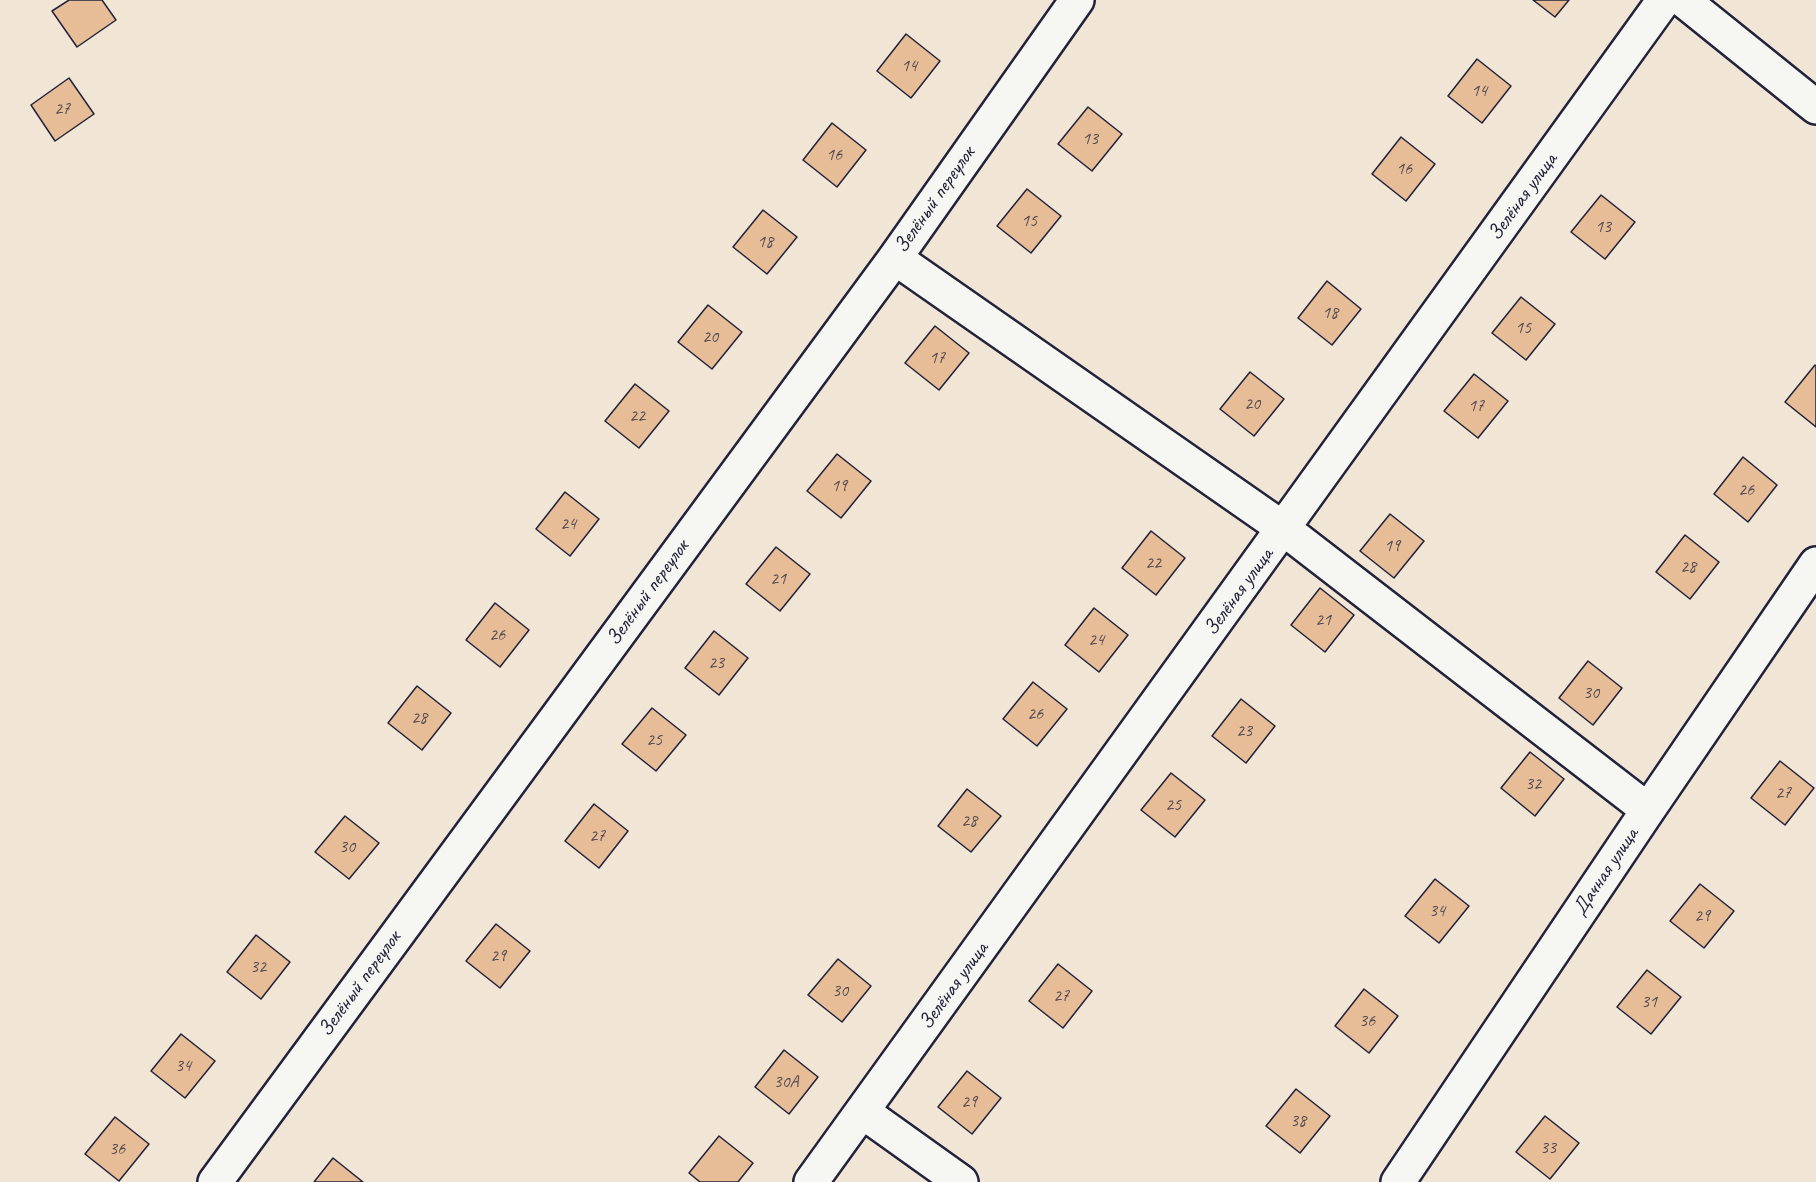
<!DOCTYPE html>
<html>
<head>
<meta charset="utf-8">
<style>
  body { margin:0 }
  canvas { display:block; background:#f1e5d6 }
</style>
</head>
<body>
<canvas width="1816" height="1182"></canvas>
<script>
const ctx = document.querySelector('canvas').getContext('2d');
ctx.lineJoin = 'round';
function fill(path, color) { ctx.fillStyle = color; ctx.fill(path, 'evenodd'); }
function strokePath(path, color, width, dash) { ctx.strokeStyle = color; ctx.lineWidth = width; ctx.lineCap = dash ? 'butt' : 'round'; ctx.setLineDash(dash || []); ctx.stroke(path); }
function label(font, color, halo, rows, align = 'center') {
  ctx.font = font + ' Caveat,sans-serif'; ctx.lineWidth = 6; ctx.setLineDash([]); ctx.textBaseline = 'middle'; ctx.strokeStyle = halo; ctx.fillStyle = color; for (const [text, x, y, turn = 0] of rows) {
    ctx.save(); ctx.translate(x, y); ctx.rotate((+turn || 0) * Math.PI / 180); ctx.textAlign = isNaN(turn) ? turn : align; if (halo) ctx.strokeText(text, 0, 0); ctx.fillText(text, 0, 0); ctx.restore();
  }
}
const building = new Path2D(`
  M 69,0 L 102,0 L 116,20 L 77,47 L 52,11 Z
  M 1533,0 L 1569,0 L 1555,17 Z
  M 906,34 L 940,61 L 911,98 L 877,71 Z
  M 1477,59 L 1511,86 L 1482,123 L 1448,96 Z
  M 69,78 L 94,114 L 55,141 L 31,105 Z
  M 1088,107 L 1122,134 L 1092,171 L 1058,144 Z
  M 832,123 L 866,150 L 837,187 L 803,160 Z
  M 1401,137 L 1435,164 L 1406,201 L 1372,174 Z
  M 1027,189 L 1061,216 L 1031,253 L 997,226 Z
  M 1601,195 L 1635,222 L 1605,259 L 1571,232 Z
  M 763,210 L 797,237 L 767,274 L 733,247 Z
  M 1327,281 L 1361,309 L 1332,345 L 1298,318 Z
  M 1521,297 L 1555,324 L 1526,360 L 1492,333 Z
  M 708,305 L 742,332 L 712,369 L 678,342 Z
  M 935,326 L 969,353 L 939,390 L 905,363 Z
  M 1815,365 L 1816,366 L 1816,427 L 1785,402 Z
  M 1250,372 L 1284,399 L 1254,436 L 1220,409 Z
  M 1474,374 L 1508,401 L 1478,438 L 1444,411 Z
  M 635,384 L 669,411 L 639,448 L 605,421 Z
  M 837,454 L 871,481 L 841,518 L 807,491 Z
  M 1743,457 L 1777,485 L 1748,522 L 1714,494 Z
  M 565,492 L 599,519 L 570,556 L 536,529 Z
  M 1390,514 L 1424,541 L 1394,578 L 1360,551 Z
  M 1151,531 L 1185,558 L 1156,595 L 1122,568 Z
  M 1685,535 L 1719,562 L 1690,599 L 1656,572 Z
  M 776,547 L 810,574 L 780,611 L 746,584 Z
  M 1320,588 L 1354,615 L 1325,652 L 1291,625 Z
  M 495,603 L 529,630 L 500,667 L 466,640 Z
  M 1094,608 L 1128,635 L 1099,672 L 1065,645 Z
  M 714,631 L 748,658 L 719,695 L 685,668 Z
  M 1588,661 L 1622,688 L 1593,725 L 1559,698 Z
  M 1033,682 L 1067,709 L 1037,746 L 1003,719 Z
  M 417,686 L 451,713 L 422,750 L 388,723 Z
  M 1241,699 L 1275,726 L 1246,763 L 1212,736 Z
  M 652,708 L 686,735 L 656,771 L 622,744 Z
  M 1530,752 L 1564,779 L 1535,816 L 1501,788 Z
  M 1780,761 L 1814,788 L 1785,825 L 1751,798 Z
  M 1171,773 L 1205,800 L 1175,837 L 1141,810 Z
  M 967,789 L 1001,816 L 971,852 L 938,826 Z
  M 594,804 L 628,831 L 599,868 L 565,841 Z
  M 345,816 L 379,843 L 349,879 L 315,852 Z
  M 1435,879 L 1469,906 L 1439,943 L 1405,916 Z
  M 1700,884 L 1734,911 L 1704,948 L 1670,921 Z
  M 496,924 L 530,951 L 500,988 L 466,961 Z
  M 256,935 L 290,962 L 261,999 L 227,972 Z
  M 838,959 L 871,986 L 842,1022 L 808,995 Z
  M 1058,964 L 1092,991 L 1063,1028 L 1029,1001 Z
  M 1647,970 L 1681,997 L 1651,1034 L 1617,1007 Z
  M 1364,989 L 1398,1016 L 1369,1053 L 1335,1026 Z
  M 181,1034 L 215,1061 L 185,1098 L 151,1071 Z
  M 784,1050 L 818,1077 L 789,1114 L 755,1087 Z
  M 967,1071 L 1001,1098 L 972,1134 L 938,1107 Z
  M 1296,1089 L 1330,1116 L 1300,1153 L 1266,1126 Z
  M 1545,1116 L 1579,1143 L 1550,1179 L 1516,1152 Z
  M 115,1117 L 149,1144 L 119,1181 L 85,1154 Z
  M 719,1136 L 753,1163 L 738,1182 L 700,1182 L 689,1173 Z
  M 333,1158 L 363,1182 L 314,1182 Z`);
const minor = new Path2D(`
  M 1683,0 L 1816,107
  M 895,258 L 1284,529 L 1648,810
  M 863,1112 L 961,1182
  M 215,1182 L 895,258 L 1077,0
  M 811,1182 L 1664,0
  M 1398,1182 L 1648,810 L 1816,564`);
const numberNames = [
  ["14",909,66],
  ["14",1479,91],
  ["27",62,109],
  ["13",1090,139],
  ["16",834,155],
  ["16",1404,169],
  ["15",1029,221],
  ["13",1603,227],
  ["18",765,242],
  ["18",1330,313],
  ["15",1523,328],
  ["20",710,337],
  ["17",937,358],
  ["20",1252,404],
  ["17",1476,406],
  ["22",637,416],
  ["19",839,486],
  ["26",1746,490],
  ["24",568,524],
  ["19",1392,546],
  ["22",1153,563],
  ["28",1688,567],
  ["21",778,579],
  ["21",1323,620],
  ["26",497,635],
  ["24",1096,640],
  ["23",716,663],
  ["30",1591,693],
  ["26",1035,714],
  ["28",419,718],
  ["23",1244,731],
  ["25",654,740],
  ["32",1533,784],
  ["27",1783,793],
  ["25",1173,805],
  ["28",969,821],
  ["27",597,836],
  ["30",347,847],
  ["34",1437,911],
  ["29",1702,916],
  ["29",498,956],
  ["32",258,967],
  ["30",840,991],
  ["27",1061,996],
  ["31",1649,1002],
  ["36",1367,1021],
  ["34",183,1066],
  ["30А",786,1082],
  ["29",969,1102],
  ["38",1298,1121],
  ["33",1548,1148],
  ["36",117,1149]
];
const streetNames = [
  ["Зелёная улица",1523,197,-54],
  ["Зелёный переулок",935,200,-55],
  ["Зелёная улица",1239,592,-54],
  ["Зелёный переулок",648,593,-54],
  ["Дачная улица",1606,872,-56],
  ["Зелёный переулок",360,984,-54],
  ["Зелёная улица",954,986,-54]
];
fill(building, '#e6bd96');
strokePath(building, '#22223b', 1.5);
strokePath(minor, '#22223b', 38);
strokePath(minor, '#f6f6f2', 33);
label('18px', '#534952', null, numberNames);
label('21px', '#22223b', '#f6f6f2', streetNames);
</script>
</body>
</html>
